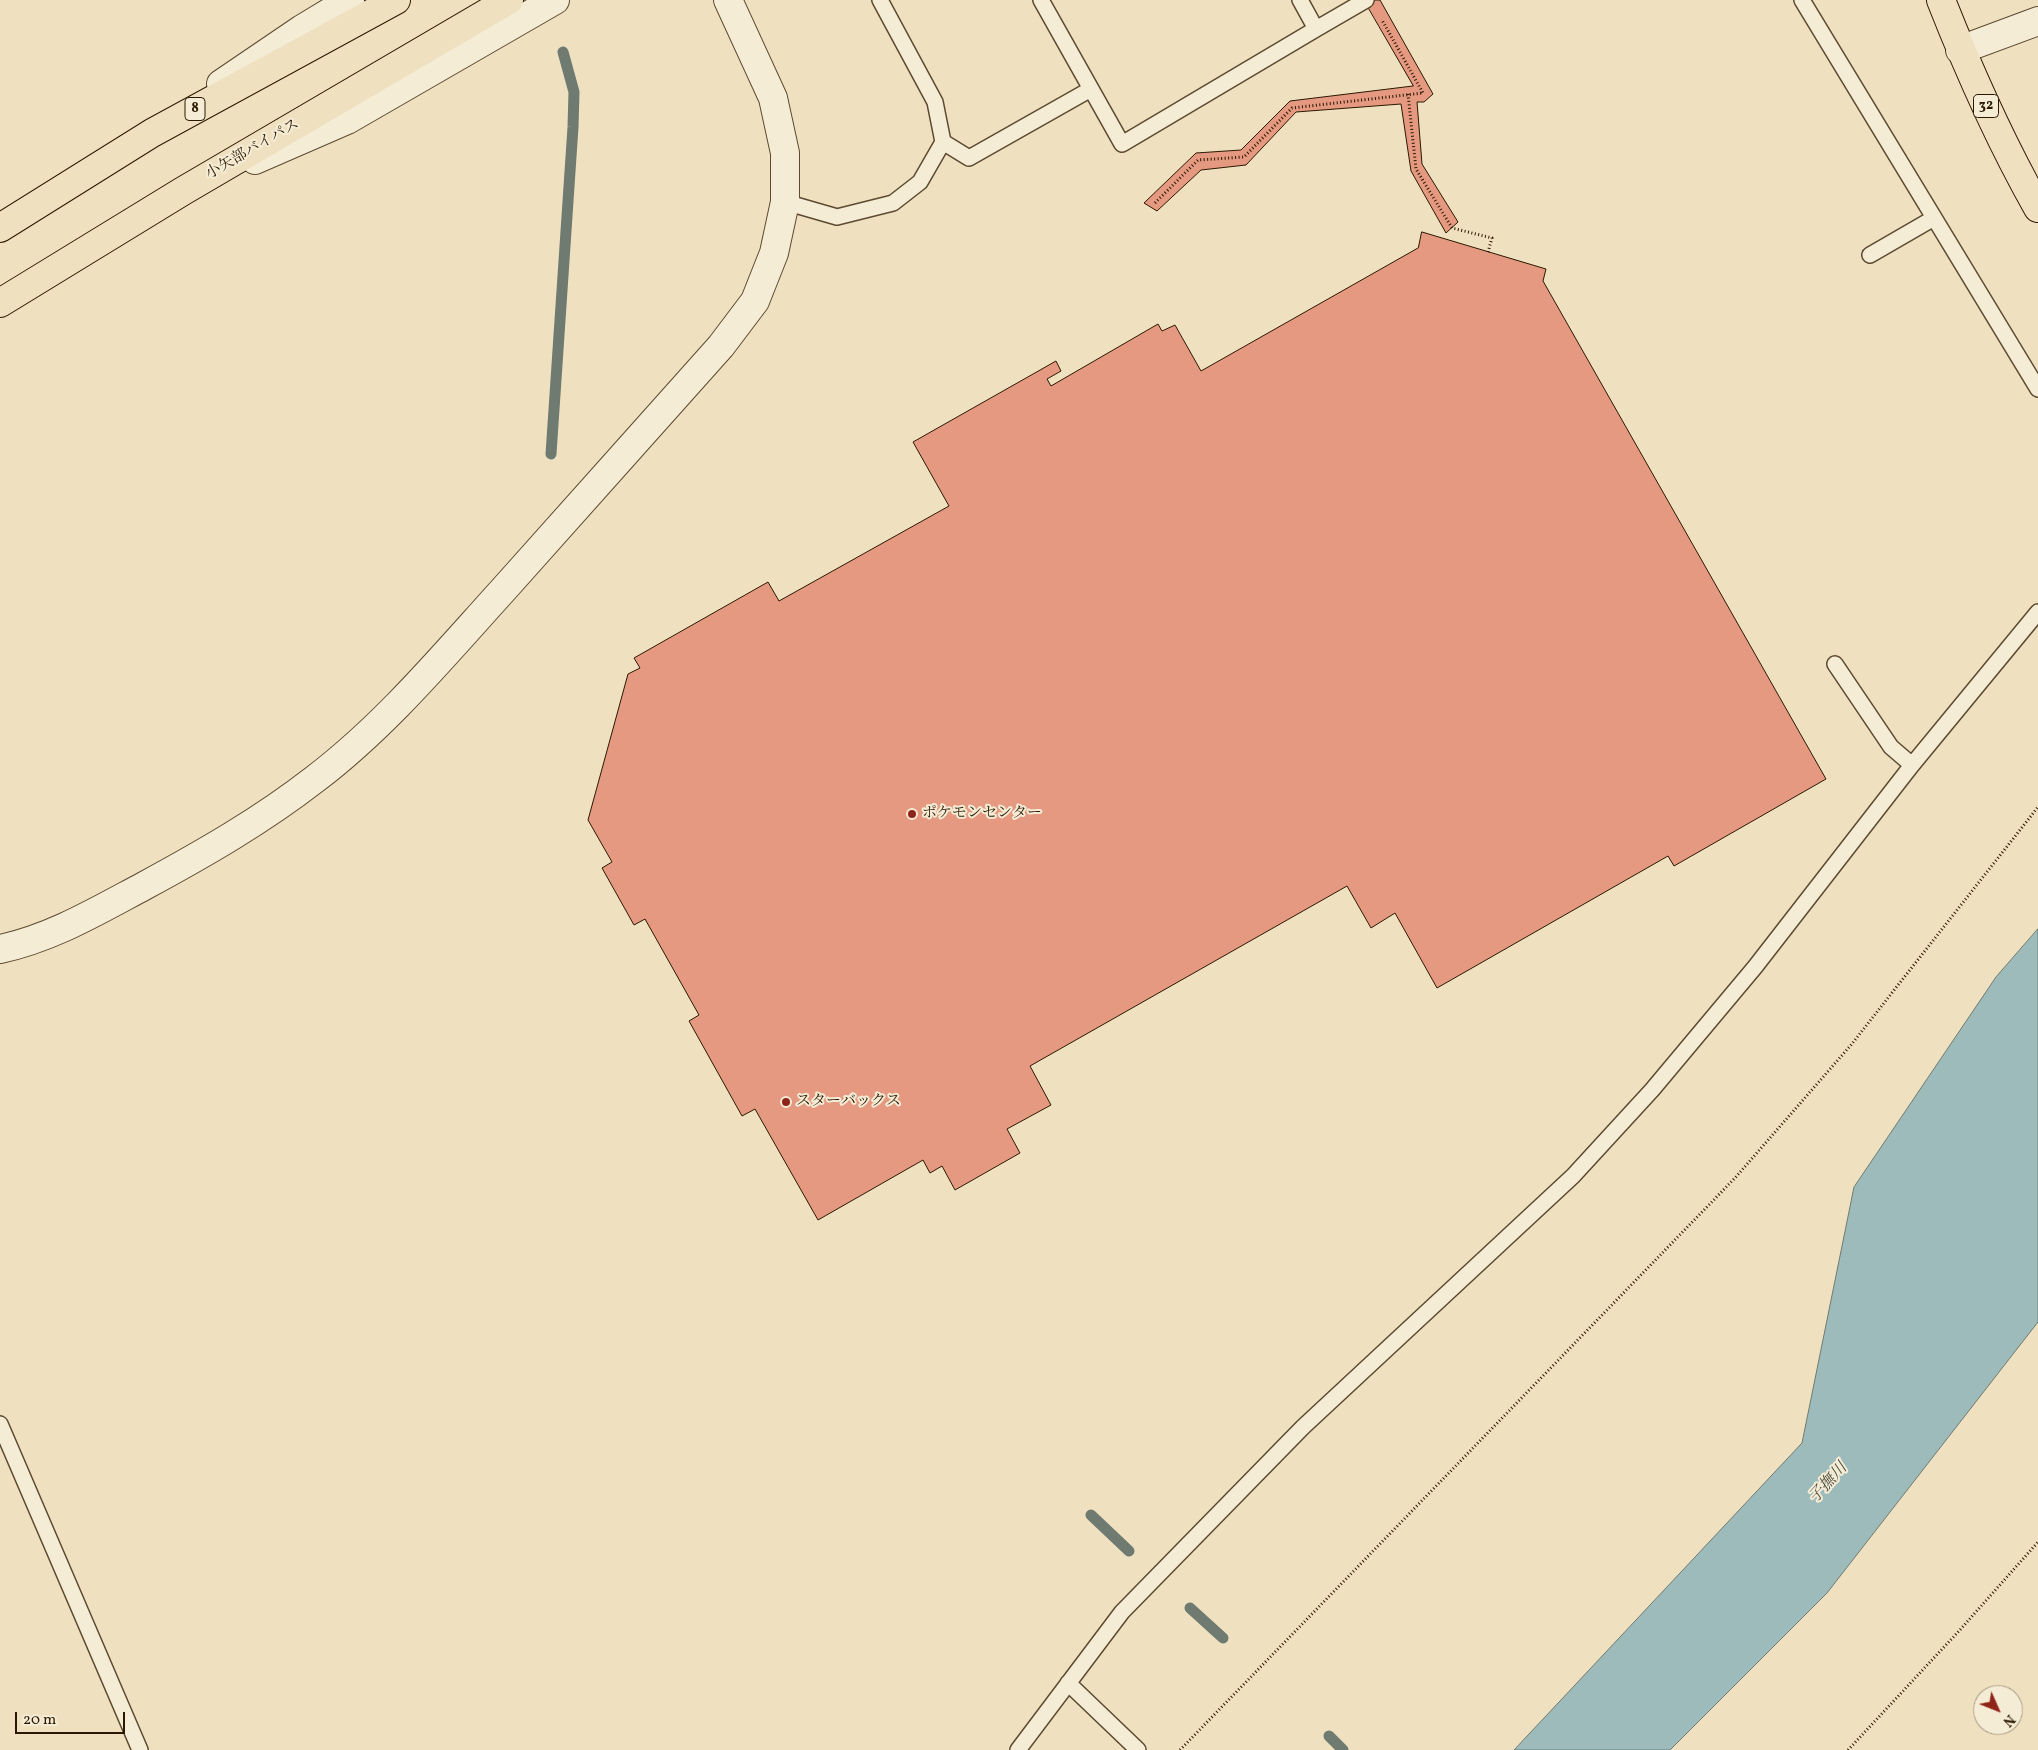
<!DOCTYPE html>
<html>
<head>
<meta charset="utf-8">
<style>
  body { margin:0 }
  #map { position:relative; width:2038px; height:1750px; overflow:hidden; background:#efe1c0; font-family:Vollkorn,serif }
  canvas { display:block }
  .north { position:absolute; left:1973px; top:1685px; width:50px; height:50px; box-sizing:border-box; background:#f5ecd6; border:1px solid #a49780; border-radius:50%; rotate:134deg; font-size:14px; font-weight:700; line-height:20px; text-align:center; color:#2b1800 }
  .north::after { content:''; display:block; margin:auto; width:18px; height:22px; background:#8f2418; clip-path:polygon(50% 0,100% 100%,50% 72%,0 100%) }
  .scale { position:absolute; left:15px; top:1712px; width:110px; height:22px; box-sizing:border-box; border:2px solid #2b1800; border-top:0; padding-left:6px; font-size:15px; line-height:18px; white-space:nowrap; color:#2b1800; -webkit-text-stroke:4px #f5ecd6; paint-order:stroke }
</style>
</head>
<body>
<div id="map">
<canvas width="2038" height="1750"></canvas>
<div class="north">N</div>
<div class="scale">20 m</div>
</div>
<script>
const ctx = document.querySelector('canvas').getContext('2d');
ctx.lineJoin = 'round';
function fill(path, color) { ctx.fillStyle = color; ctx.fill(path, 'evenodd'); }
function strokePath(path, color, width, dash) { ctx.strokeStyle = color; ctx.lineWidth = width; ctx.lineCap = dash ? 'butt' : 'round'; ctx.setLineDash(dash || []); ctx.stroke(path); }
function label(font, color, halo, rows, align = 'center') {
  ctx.font = font + ' Vollkorn,"Noto Serif JP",serif'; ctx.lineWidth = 4; ctx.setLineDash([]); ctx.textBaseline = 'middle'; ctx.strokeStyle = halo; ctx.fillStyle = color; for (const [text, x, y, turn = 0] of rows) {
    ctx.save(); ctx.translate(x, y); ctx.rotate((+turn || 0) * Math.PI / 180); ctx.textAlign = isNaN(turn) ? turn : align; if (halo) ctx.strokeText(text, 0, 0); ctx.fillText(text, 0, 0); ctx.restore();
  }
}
const water = new Path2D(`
  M 2038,929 L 2038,1322 L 1827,1593 L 1670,1750 L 1514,1750 L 1802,1443 L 1854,1187 L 1996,977 Z`);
const stream = new Path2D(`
  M 551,454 L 573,127 L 574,92 L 563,52
  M 1091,1515 L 1129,1551
  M 1190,1608 L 1223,1638
  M 1329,1736 L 1343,1750`);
const building = new Path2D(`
  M 1364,0 L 1380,0 L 1433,94 L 1424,102 L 1417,102 L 1422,164 L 1458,222 L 1446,233 L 1411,171 L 1401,104 L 1296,112 L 1246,165 L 1201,170 L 1157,211 L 1144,203 L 1196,153 L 1241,150 L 1290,101 L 1413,86 Z
  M 1422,232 L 1546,269 L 1543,281 L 1826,779 L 1674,866 L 1668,856 L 1437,988 L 1395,913 L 1371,928 L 1347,886 L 1030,1066 L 1051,1105 L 1007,1129 L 1020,1153 L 955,1190 L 942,1166 L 930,1173 L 923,1160 L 818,1220 L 755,1109 L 742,1116 L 689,1021 L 699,1015 L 645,919 L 634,925 L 602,868 L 612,862 L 588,820 L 628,674 L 640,668 L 634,658 L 768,582 L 779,601 L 949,506 L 913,442 L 1056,361 L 1061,371 L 1047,379 L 1051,386 L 1158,324 L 1162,331 L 1175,325 L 1201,371 L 1418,248 Z`);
const path = new Path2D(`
  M 1408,94 L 1416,169 L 1452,228 L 1492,238 L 1488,252
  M 1155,203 L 1198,160 L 1244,157 L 1292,108 L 1423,93 L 1382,20
  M 1180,1750 L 1735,1178 L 1851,1045 L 2038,807
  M 1848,1750 L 1959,1631 L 2038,1542`);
const lane = new Path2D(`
  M 1041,0 L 1122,144 L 1316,29 L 1300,0
  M 1802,0 L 2038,389
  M 1316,29 L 1366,0
  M 943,142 L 969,158 L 1091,89
  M 785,202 L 837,217 L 893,203 L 920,182 L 943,142 L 935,102 L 880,0
  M 1870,255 L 1934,218
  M 1835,664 L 1891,747 L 1912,765
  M 0,1424 L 140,1750
  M 1068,1683 L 1138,1750
  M 1018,1750 L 1122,1612 L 1303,1427 L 1573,1176 L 1652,1090 L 1755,967 L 1912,765 L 2038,612`);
const street = new Path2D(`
  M 1960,50 L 2038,21
  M 221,84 L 302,29 L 350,0
  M 255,160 L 347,120 L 555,0
  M 0,949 C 52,938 97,911 144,886 C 203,854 261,821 315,779 C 386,725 444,655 504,589 C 576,508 649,427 721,346 L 755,301 L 774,253 L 785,202 L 785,153 L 773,98 L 728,0`);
const primary = new Path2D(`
  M 1941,0 C 1969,71 2000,141 2038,208`);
const highway = new Path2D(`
  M 0,228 L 152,133 L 396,0
  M 0,303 L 183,191 L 509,0`);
const markers = [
  [912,814,5,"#8f2418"],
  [786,1102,5,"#8f2418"]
];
const shields = [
  [1986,106,25],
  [195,109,20]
];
const shieldNames = [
  ["32",1986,106],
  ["8",195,109]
];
const streetNames = [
  ["小矢部バイパス",253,150,-30]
];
const poiNames = [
  ["ポケモンセンター",922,814],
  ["スターバックス",796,1102]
];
const waterNames = [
  ["子撫川",1829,1484,-48]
];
fill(water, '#9dbbbb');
strokePath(water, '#6f7a70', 1);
strokePath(stream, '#6f7a70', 11);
fill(building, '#e49980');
strokePath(building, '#2b1800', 1);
strokePath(lane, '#5c4a30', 18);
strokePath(street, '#5c4a30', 30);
strokePath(primary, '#2b1800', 30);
strokePath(highway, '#2b1800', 30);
strokePath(path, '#2b1800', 3, [1, 2.5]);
strokePath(lane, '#f5ecd6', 15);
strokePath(street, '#f5ecd6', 28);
strokePath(primary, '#efe1c0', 28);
strokePath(highway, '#efe1c0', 28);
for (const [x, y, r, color] of markers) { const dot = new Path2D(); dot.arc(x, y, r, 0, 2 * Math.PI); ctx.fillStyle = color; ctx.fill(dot); strokePath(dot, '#f5ecd6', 2); }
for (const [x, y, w] of shields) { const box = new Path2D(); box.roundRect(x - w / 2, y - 11.5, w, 23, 4); ctx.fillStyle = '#f5ecd6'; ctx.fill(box); strokePath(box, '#2b1800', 1); }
label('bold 14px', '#2b1800', null, shieldNames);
label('15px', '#2b1800', '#f5ecd6', streetNames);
label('15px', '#2b1800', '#f5ecd6', poiNames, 'left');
label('italic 16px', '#535141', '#f5ecd6', waterNames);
</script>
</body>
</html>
